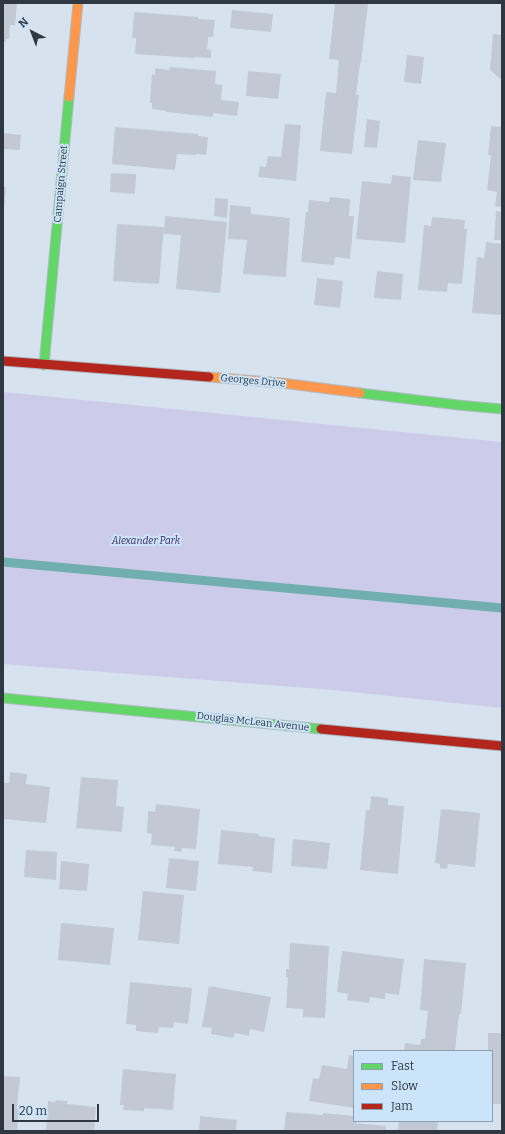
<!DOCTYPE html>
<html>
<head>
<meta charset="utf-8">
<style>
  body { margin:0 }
  #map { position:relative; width:505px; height:1134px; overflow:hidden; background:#d6e3ee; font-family:Bitter,serif }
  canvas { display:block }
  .frame { position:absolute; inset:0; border:4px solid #2f3841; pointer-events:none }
  .legend { position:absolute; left:353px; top:1050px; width:140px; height:72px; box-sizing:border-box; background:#cbe4f9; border:1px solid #8d9faf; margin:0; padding:5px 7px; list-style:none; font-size:12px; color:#2f3841 }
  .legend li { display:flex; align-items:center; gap:8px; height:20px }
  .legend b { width:20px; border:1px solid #8d9faf }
  .north { position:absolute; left:12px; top:12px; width:40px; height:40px; -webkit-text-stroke:3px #cbe4f9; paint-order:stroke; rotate:318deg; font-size:11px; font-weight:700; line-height:16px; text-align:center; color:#2f3841 }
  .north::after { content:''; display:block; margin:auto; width:14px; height:18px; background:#2f3841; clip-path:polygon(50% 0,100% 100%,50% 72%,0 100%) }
  .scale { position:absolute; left:12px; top:1104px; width:87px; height:18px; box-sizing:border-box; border:2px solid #2f3841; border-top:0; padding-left:5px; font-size:12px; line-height:14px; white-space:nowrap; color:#2f3841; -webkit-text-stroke:3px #cbe4f9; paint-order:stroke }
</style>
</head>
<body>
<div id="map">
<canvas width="505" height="1134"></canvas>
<div class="frame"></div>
<ul class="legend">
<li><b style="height:5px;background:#63d668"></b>Fast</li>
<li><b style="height:5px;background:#ff974d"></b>Slow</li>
<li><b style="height:5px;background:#b3261e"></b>Jam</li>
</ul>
<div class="north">N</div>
<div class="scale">20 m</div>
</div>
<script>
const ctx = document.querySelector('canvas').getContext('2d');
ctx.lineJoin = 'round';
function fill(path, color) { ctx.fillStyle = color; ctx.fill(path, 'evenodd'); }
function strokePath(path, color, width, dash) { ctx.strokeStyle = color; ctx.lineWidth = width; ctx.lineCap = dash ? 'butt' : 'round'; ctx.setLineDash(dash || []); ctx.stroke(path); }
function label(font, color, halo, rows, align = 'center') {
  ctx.font = font + ' Bitter,serif'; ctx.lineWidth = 4; ctx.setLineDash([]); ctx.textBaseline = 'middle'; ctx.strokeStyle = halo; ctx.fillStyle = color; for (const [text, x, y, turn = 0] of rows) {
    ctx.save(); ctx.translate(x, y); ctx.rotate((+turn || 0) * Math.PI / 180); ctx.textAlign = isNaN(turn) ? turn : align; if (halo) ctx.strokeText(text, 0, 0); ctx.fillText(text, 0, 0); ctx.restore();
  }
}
const green = new Path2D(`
  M 3,392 L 502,442 L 502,708 L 333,690 L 3,664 Z`);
const stream = new Path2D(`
  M 3,562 L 502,608`);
const building = new Path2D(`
  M 3,3 L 17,3 L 15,25 L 10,25 L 9,39 L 6,39 L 6,42 L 3,42 Z
  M 335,3 L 368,4 L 361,63 L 360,63 L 356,95 L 359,95 L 352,154 L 320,151 L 326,92 L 336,93 L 339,60 L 329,59 Z
  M 232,10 L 273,14 L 271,32 L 230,28 Z
  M 134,12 L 198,17 L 198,19 L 215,20 L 213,37 L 208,37 L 207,49 L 211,50 L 211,58 L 194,57 L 194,58 L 135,54 L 136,38 L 132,38 Z
  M 493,34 L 502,35 L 502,79 L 499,78 L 490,70 Z
  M 407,55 L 424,57 L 421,84 L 404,82 Z
  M 170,67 L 216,71 L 215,84 L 222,85 L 221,100 L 239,102 L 237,116 L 213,113 L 213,117 L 166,112 L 166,111 L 152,109 L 152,103 L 150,103 L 152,74 L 155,75 L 155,68 L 169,70 Z
  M 248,71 L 281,74 L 278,99 L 246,96 Z
  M 367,119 L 380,121 L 377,148 L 364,147 Z
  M 285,124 L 301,125 L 296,181 L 258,177 L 260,166 L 266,167 L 268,156 L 281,157 Z
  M 491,126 L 502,127 L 502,207 L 495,206 L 497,192 L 487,190 L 491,155 L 488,155 Z
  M 115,127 L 198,134 L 198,136 L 208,137 L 206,155 L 196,154 L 196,155 L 177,154 L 175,170 L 112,164 Z
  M 3,133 L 21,135 L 20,150 L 3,149 Z
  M 418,140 L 446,143 L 441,182 L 413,180 Z
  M 111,173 L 136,174 L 135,194 L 110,192 Z
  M 392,175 L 411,177 L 405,243 L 356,239 L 362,181 L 391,184 Z
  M 3,187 L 6,187 L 4,208 L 3,208 Z
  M 330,197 L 350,199 L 349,216 L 354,216 L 350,259 L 335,257 L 334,265 L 301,262 L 306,212 L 308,212 L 309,200 L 329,202 Z
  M 215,198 L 228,199 L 227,218 L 214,216 Z
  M 230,205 L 251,207 L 251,214 L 290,218 L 286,277 L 243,274 L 247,240 L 228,239 Z
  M 496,211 L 502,212 L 502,240 L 494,240 Z
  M 165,216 L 227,222 L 220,293 L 176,289 L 181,235 L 164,234 Z
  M 432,217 L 465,220 L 464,229 L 467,229 L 462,284 L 448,283 L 447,292 L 418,290 L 424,225 L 431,226 Z
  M 117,224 L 164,227 L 159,284 L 113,281 Z
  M 486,242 L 502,244 L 502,315 L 472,313 L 477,257 L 484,258 Z
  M 377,271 L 403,274 L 401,300 L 374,298 Z
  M 317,278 L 343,281 L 340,308 L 314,305 Z
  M 10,772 L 27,774 L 26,784 L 50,787 L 46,823 L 3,819 L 3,783 L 9,783 Z
  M 81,777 L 118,780 L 116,806 L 124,807 L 122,832 L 76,828 Z
  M 371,796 L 388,798 L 388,805 L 404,806 L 398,874 L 360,870 L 366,810 L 370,810 Z
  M 156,804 L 200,809 L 196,849 L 182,848 L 181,852 L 174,851 L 175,847 L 151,845 L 152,834 L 147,833 L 148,811 L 155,812 Z
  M 441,809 L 480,813 L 475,867 L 448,864 L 447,869 L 440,868 L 440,864 L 435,863 Z
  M 221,830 L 259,834 L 258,836 L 275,838 L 272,873 L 252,871 L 253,867 L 218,864 Z
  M 293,839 L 330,843 L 327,869 L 291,866 Z
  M 26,850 L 57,852 L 56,880 L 24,877 Z
  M 169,858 L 199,861 L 196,891 L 166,888 Z
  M 61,861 L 89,864 L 87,891 L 59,889 Z
  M 143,891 L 184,895 L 179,944 L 138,940 Z
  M 61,923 L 114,928 L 110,965 L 58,960 Z
  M 290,943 L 329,946 L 325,1018 L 303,1017 L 303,1009 L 286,1008 L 288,977 L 286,977 L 286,969 L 289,969 Z
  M 342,951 L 404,959 L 399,995 L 385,993 L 385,999 L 370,997 L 369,1003 L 347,1000 L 348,994 L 337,992 Z
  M 424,959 L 466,963 L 461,1014 L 459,1014 L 455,1051 L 404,1051 L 405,1043 L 420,1045 L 421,1039 L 425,1039 L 428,1011 L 420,1010 Z
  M 130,982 L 192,988 L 188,1024 L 174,1022 L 173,1028 L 159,1027 L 158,1033 L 136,1031 L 136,1025 L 126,1024 Z
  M 209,986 L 271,997 L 264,1032 L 250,1029 L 249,1036 L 235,1033 L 233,1038 L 211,1034 L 212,1028 L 202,1027 Z
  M 488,1033 L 502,1033 L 502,1104 L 492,1104 L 492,1051 L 488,1051 Z
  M 349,1055 L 354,1056 L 354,1108 L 309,1101 L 313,1078 L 319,1079 L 322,1065 L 347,1069 Z
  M 123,1069 L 176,1074 L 173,1110 L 144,1108 L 144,1111 L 123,1110 L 124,1105 L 120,1105 Z
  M 3,1076 L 20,1077 L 17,1108 L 19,1108 L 17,1131 L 3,1131 Z
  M 56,1100 L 67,1101 L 67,1104 L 96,1107 L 94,1131 L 46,1131 L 48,1101 L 55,1102 Z
  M 286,1112 L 323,1115 L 323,1113 L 354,1116 L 354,1121 L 356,1121 L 356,1123 L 386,1126 L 386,1131 L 284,1131 Z
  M 200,1116 L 237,1120 L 236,1131 L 199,1131 Z
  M 399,1121 L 438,1121 L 437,1131 L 398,1131 Z`);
const fast = new Path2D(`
  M 44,365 L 69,97
  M 360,393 L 458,405 L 502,409
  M 3,698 L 321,729`);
const slow = new Path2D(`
  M 69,97 L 78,3
  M 209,377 L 282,383 L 360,393`);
const jam = new Path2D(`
  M 3,361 L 209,377
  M 321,729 L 502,746`);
const streetNames = [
  ["Campaign Street",61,184,-85],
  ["Georges Drive",253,381,5],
  ["Douglas McLean Avenue",253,722,6]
];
const parkNames = [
  ["Alexander Park",146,541]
];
fill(green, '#cccbea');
strokePath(stream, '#70aeaf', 9);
fill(building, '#c2c9d4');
strokePath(fast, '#b0bac3', 11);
strokePath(slow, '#b0bac3', 11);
strokePath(jam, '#b0bac3', 11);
strokePath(fast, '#63d668', 9);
strokePath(slow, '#ff974d', 9);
strokePath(jam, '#b3261e', 9);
label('10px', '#2f3841', '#cbe4f9', streetNames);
label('italic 10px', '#3f2768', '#cbe4f9', parkNames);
</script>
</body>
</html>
